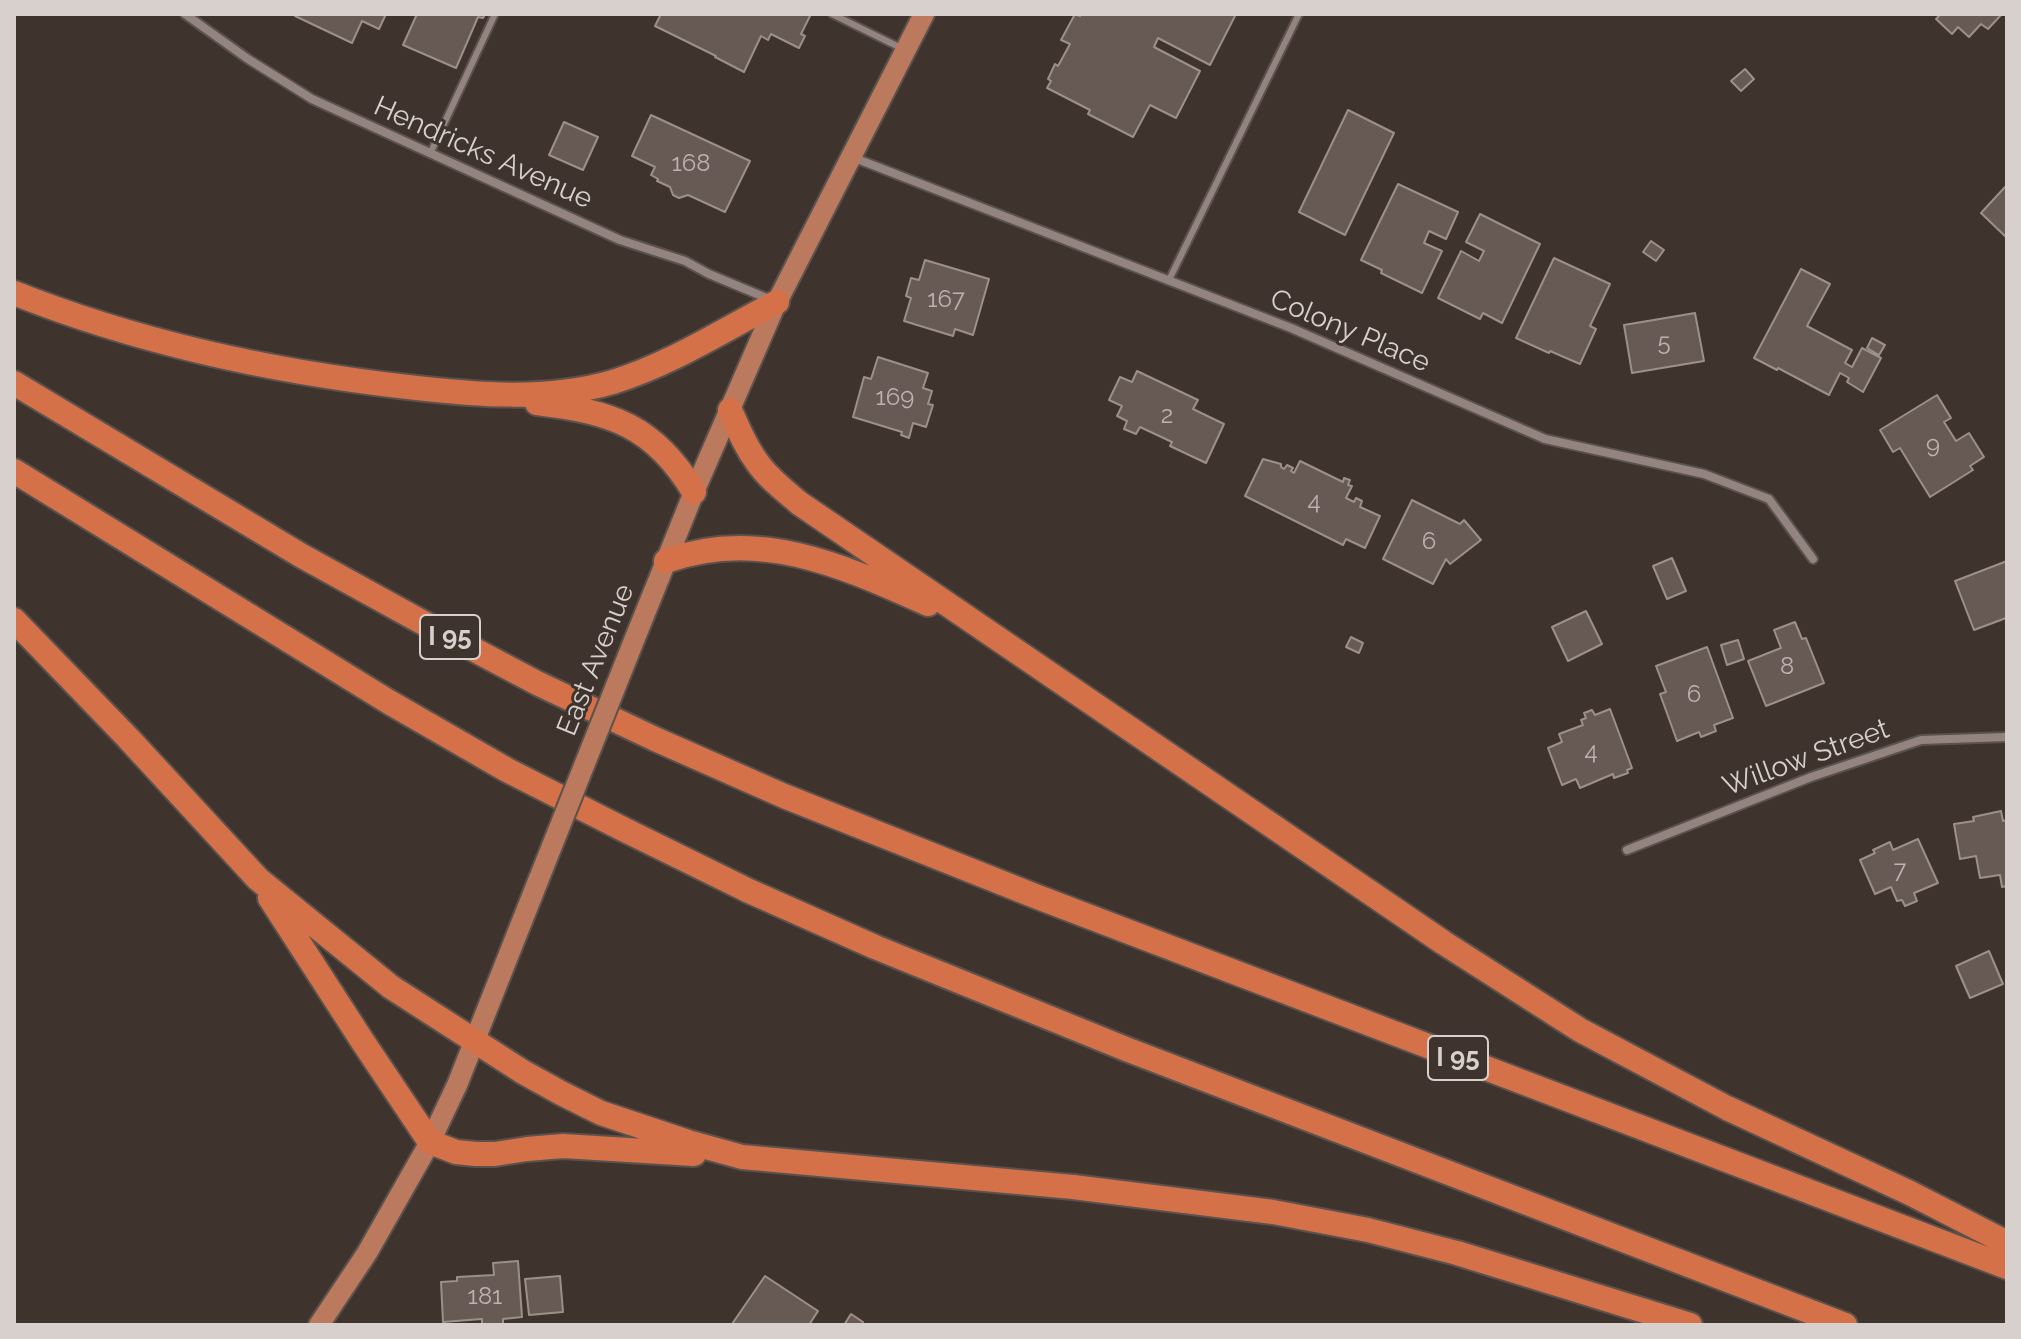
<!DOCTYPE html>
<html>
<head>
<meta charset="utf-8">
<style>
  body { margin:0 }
  #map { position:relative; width:2021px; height:1339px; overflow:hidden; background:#3f332e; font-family:Raleway,sans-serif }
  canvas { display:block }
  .frame { position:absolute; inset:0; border:16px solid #d8d0cd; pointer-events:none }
</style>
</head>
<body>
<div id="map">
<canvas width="2021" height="1339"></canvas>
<div class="frame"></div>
</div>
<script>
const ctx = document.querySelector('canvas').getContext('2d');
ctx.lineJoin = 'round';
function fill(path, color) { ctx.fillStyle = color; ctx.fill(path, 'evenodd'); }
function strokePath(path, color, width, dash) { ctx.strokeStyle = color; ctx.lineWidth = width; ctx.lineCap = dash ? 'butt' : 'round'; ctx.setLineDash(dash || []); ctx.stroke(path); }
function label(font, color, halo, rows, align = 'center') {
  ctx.font = font + ' Raleway,sans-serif'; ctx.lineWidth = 6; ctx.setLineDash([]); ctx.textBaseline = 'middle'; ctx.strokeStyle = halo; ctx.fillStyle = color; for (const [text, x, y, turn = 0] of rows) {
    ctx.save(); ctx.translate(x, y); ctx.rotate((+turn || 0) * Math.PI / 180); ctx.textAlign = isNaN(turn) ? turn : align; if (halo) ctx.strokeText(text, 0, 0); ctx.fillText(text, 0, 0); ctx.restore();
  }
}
const building = new Path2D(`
  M 296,14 L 386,14 L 379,29 L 362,21 L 352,43 L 295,16 Z
  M 417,14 L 485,14 L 483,18 L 478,17 L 456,68 L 403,45 Z
  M 661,14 L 811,14 L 801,34 L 805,36 L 799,48 L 771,34 L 768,40 L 761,36 L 744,72 L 715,57 L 716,56 L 655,26 Z
  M 1075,14 L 1080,16 L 1081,14 L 1236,14 L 1210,65 L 1158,38 L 1154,47 L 1200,71 L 1176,118 L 1150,105 L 1133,137 L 1088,114 L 1090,110 L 1047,88 L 1051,81 L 1048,79 L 1055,64 L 1058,66 L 1070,44 L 1061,40 Z
  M 1941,14 L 2002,14 L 1988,29 L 1981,24 L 1969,37 L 1958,27 L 1952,34 L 1936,19 Z
  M 1745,69 L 1754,79 L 1741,91 L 1731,81 Z
  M 1348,110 L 1394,133 L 1345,235 L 1299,212 Z
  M 651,115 L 750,161 L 725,212 L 688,195 L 679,198 L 673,195 L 670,187 L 657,181 L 658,179 L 651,175 L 655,167 L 632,156 Z
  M 564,122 L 598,137 L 583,170 L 549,155 Z
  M 1398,184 L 1458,212 L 1446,239 L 1429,231 L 1424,243 L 1442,251 L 1422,293 L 1381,273 L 1382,270 L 1361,260 Z
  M 2005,187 L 2007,188 L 2007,238 L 1981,213 Z
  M 1480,214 L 1540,244 L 1502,323 L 1483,313 L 1480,319 L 1438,298 L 1461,251 L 1479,261 L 1484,251 L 1466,242 Z
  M 1651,241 L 1664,250 L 1656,261 L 1643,252 Z
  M 1554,258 L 1610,284 L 1590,326 L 1596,329 L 1580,364 L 1550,351 L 1549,353 L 1516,338 Z
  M 925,260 L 989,279 L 973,335 L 955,329 L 953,336 L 904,321 L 911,298 L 906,296 L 911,278 L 919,280 Z
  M 1801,269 L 1830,284 L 1807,326 L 1852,350 L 1845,363 L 1852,367 L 1862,348 L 1881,358 L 1863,392 L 1847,382 L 1849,378 L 1840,373 L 1829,395 L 1778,368 L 1777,370 L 1754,358 Z
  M 1695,313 L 1704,361 L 1632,373 L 1624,325 Z
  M 1872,338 L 1885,345 L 1879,355 L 1867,348 Z
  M 878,357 L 928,373 L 923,388 L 932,391 L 928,404 L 933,405 L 926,427 L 913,423 L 909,438 L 901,435 L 902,432 L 853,417 L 864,377 L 871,379 Z
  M 1137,371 L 1198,400 L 1193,409 L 1224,424 L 1206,463 L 1170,446 L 1172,442 L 1140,427 L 1136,434 L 1124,429 L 1127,421 L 1117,416 L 1122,406 L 1109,400 L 1120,377 L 1132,382 Z
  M 1937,395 L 1951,418 L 1944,422 L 1956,441 L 1969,433 L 1984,457 L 1970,466 L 1973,470 L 1930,497 L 1900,448 L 1893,452 L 1880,430 Z
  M 1263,459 L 1281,464 L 1281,467 L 1284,469 L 1287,465 L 1293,468 L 1291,471 L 1294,473 L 1300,461 L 1343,482 L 1344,478 L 1350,480 L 1348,485 L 1352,486 L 1346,498 L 1354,502 L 1356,498 L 1362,501 L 1360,507 L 1380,516 L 1365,548 L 1346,539 L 1343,545 L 1245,496 Z
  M 1412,500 L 1460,524 L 1464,520 L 1481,540 L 1450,564 L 1446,559 L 1433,584 L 1383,559 Z
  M 1672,558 L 1686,591 L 1667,599 L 1653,566 Z
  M 2007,561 L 2007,621 L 2006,618 L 1974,630 L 1955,581 Z
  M 1586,611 L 1602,644 L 1568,661 L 1552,627 Z
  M 1795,622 L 1802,639 L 1806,638 L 1824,683 L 1766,706 L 1748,661 L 1781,648 L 1774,630 Z
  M 1351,637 L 1363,643 L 1359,653 L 1346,647 Z
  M 1738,640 L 1744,659 L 1727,665 L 1721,645 Z
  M 1707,647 L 1733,718 L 1714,725 L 1716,731 L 1701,737 L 1699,732 L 1677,741 L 1660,694 L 1666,692 L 1656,666 Z
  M 1610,709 L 1632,768 L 1627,770 L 1628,773 L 1614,778 L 1613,774 L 1580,788 L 1576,779 L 1562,785 L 1548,748 L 1562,742 L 1559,734 L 1583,725 L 1581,720 L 1586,718 L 1584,713 L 1592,710 L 1595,715 Z
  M 2001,811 L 2003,821 L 2007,820 L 2007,886 L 2002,887 L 2000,875 L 1980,878 L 1976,856 L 1960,859 L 1954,824 L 1974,821 L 1973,817 Z
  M 1918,839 L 1938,883 L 1914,893 L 1917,901 L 1905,906 L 1902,900 L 1897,901 L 1891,887 L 1875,894 L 1860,860 L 1875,853 L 1873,850 L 1890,842 L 1893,850 Z
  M 1989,951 L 2003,984 L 1970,998 L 1956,966 Z
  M 518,1261 L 522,1317 L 503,1319 L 503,1325 L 482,1325 L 482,1319 L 443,1322 L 441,1282 L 457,1281 L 457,1277 L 494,1275 L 493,1263 Z
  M 560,1276 L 563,1312 L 529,1315 L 525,1279 Z
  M 765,1276 L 818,1311 L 809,1325 L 732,1324 Z
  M 851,1314 L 863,1322 L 862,1325 L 844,1325 Z`);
const lane = new Path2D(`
  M 832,14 L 901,48
  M 430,154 L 495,14
  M 1169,280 L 1299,14`);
const street = new Path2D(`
  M 185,14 L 248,59 L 312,99 L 620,240 L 685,261 L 709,274 L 769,299
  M 852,157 L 1291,328 L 1545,439 L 1704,474 L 1769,499 L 1813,559
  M 1627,850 L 1811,777 L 1921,740 L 2007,737`);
const primary = new Path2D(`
  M 635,638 L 694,492 L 774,308 L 924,14
  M 319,1325 L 367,1253 L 430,1142 L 457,1085 L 538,881`);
const highway = new Path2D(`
  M 14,293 C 140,343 274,372 408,387 C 476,395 547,401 613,382 C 671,364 724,330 777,302
  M 14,383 L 302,556 L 420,621 L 537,683 L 655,739 L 784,796 L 1035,896 L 2007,1267
  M 537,403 C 611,412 654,425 694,492
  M 730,410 C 738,428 745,446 757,462 C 768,478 784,490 799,503 L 1444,943 L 1580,1030 L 1727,1108 L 1910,1193 L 2007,1243
  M 14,471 L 389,702 L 507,770 L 623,829 L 749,891 L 875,947 L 1126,1049 L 1845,1325
  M 666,561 C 759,527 843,566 928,604
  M 14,620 L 128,738 L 258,879 L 391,987 L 523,1072 L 561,1093 L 601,1113 L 688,1142 L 742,1157 L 1073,1187 L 1273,1212 L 1368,1230 L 1457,1253 L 1690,1325
  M 270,898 L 363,1042 L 430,1142 L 456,1152 L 476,1154 L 495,1154 L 527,1149 L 563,1146 L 694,1154`);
const primaryBridge = new Path2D(`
  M 538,881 L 635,638`);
const numberNames = [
  ["168",691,164],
  ["167",946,300],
  ["5",1664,343],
  ["169",895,398],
  ["2",1167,416],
  ["9",1933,446],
  ["4",1314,502],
  ["6",1429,542],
  ["8",1787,667],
  ["6",1694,695],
  ["4",1591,752],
  ["7",1900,871],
  ["181",485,1297]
];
const shields = [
  [450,637,60],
  [1458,1058,60]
];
const shieldNames = [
  ["I 95",450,637],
  ["I 95",1458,1058]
];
const streetNames = [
  ["Hendricks Avenue",483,153,24],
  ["Colony Place",1350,331,23],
  ["East Avenue",596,660,-68],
  ["Willow Street",1806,758,-20]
];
fill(building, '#675a55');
strokePath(building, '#9d8f89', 2);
strokePath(lane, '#5b514d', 10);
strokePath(street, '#5b514d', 12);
strokePath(primary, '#5b514d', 24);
strokePath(highway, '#5b514d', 28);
strokePath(lane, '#93847f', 6);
strokePath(street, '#93847f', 8);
strokePath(primary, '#bb795e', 20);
strokePath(highway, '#d57148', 24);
strokePath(primaryBridge, '#5b514d', 24, []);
strokePath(primaryBridge, '#bb795e', 20);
label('24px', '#bcb2af', null, numberNames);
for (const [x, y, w] of shields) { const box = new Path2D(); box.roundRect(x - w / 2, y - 22, w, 44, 6); ctx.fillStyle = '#3f332e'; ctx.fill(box); strokePath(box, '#d8d0cd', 2); }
label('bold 26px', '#d8d0cd', null, shieldNames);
label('28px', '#d8d0cd', '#3f332e', streetNames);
</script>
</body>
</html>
